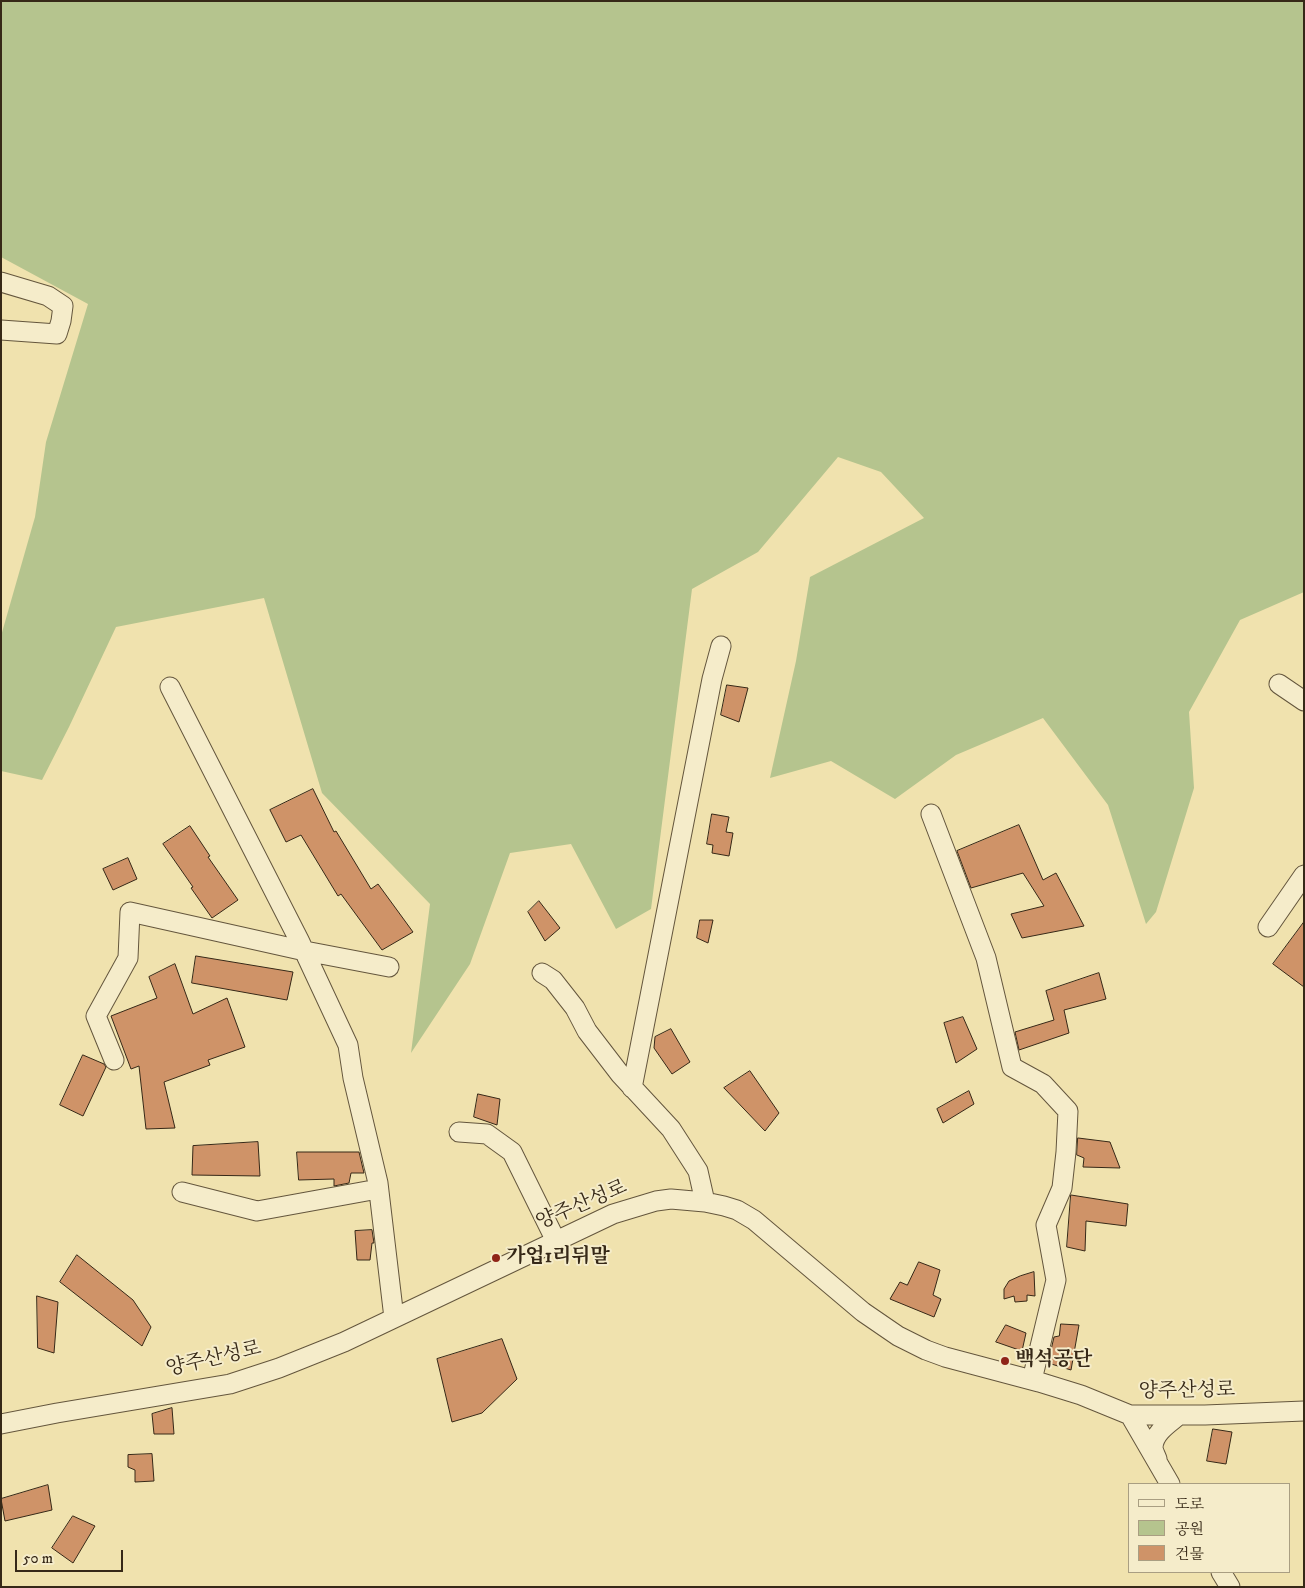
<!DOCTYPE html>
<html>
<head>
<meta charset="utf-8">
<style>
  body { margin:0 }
  #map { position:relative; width:1305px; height:1588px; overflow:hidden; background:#f0e2ae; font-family:"IM FELL DW Pica","Noto Serif KR",serif }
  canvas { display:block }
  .frame { position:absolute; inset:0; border:2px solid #362817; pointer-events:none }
  .legend { position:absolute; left:1128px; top:1483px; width:162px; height:90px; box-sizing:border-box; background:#f5ecca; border:1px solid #a99e82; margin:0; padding:6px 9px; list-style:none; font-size:15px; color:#362817 }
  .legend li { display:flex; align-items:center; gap:10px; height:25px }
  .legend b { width:25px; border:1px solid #a99e82 }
  .scale { position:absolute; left:15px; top:1550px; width:108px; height:22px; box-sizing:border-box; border:2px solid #362817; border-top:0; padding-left:6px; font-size:15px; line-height:18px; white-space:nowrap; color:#362817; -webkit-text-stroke:4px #f5ecca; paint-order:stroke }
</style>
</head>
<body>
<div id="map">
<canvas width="1305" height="1588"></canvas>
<div class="frame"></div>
<ul class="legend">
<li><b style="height:6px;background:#f5ecca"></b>도로</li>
<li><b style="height:14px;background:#b5c48e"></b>공원</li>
<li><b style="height:14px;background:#cf9368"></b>건물</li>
</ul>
<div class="scale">50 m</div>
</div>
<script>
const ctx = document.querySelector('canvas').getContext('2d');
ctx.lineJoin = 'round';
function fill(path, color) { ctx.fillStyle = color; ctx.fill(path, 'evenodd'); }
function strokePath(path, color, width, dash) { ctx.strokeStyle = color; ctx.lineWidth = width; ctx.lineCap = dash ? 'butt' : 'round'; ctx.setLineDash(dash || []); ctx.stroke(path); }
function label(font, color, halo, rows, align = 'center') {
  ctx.font = font + ' "IM FELL DW Pica","Noto Serif KR",serif'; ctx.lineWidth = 4; ctx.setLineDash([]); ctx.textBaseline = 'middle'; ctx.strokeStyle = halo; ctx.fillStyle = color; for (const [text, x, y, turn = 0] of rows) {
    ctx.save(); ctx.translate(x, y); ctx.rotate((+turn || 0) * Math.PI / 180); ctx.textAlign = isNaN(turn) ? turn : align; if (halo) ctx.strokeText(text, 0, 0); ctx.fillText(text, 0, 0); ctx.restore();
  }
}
const green = new Path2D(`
  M 1,1 L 1304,1 L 1304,592 L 1240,620 L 1189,712 L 1194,788 L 1156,912 L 1146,924 L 1108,805 L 1043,718 L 956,755 L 895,799 L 831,761 L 770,778 L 796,661 L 810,577 L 924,518 L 881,472 L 838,457 L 758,552 L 692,589 L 651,909 L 616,929 L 571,844 L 510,853 L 470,964 L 411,1053 L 430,904 L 322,793 L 264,598 L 116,627 L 69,727 L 42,780 L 1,771 L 1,636 L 35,517 L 46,442 L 88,304 L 1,257 Z`);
const building = new Path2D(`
  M 727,685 L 748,688 L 739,722 L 721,715 Z
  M 313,789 L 334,832 L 336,831 L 371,889 L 378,884 L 413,932 L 382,950 L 341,894 L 338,896 L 301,835 L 286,842 L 270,810 Z
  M 712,814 L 729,817 L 726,832 L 733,833 L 729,856 L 712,853 L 713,845 L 707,844 Z
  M 1019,825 L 1043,880 L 1056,873 L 1084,926 L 1022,938 L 1011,914 L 1044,906 L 1023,873 L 971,888 L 957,851 Z
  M 190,826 L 210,856 L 208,857 L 238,900 L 212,918 L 191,888 L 193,887 L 163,844 Z
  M 128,858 L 137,879 L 113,890 L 103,869 Z
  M 539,901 L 560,928 L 545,941 L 528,912 Z
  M 700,920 L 713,920 L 708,943 L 697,938 Z
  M 1304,922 L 1304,987 L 1273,964 Z
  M 196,956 L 293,972 L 287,1000 L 192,983 Z
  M 175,964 L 193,1014 L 227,998 L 245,1047 L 208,1060 L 210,1065 L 164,1082 L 175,1128 L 146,1129 L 139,1066 L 131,1069 L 111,1016 L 157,998 L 149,977 Z
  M 1099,973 L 1106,999 L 1064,1010 L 1069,1033 L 1019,1050 L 1015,1032 L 1054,1020 L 1046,991 Z
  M 963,1017 L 977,1049 L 956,1063 L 944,1023 Z
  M 671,1029 L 690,1062 L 672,1074 L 654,1048 L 655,1037 Z
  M 83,1055 L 104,1064 L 106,1067 L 83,1116 L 60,1105 Z
  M 750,1071 L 779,1113 L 765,1131 L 724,1088 Z
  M 969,1091 L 974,1104 L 943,1123 L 937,1109 Z
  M 478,1094 L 500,1099 L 497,1125 L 474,1117 Z
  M 1078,1138 L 1110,1142 L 1120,1168 L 1083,1167 L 1084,1158 L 1077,1155 Z
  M 258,1142 L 260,1176 L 192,1175 L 193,1146 Z
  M 297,1152 L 359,1152 L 364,1173 L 351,1173 L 349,1183 L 334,1186 L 334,1179 L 299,1180 Z
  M 1071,1195 L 1128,1204 L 1126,1226 L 1086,1221 L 1085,1251 L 1067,1247 Z
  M 372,1230 L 374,1243 L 372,1243 L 370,1260 L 357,1260 L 355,1231 Z
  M 77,1255 L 133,1300 L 151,1327 L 142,1346 L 60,1282 Z
  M 919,1262 L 940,1270 L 933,1295 L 941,1299 L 934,1317 L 890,1299 L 900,1282 L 907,1285 Z
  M 1034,1272 L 1035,1296 L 1027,1295 L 1027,1301 L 1015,1302 L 1014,1296 L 1004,1299 L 1004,1289 L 1009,1281 L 1020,1276 Z
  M 37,1296 L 58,1302 L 54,1353 L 38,1348 Z
  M 1061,1324 L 1079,1325 L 1071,1370 L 1048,1363 L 1054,1337 L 1059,1336 Z
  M 1006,1325 L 1026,1333 L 1022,1351 L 996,1342 Z
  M 502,1339 L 517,1379 L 482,1413 L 452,1422 L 437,1359 Z
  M 172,1408 L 174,1434 L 154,1434 L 152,1414 Z
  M 1213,1429 L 1232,1432 L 1226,1464 L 1207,1461 Z
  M 152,1454 L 154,1481 L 135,1482 L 135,1470 L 128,1467 L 128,1455 Z
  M 48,1485 L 52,1510 L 5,1521 L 1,1499 Z
  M 73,1516 L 95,1526 L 73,1563 L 52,1548 Z`);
const minor = new Path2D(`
  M 1,282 L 48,296 L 63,306 L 61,321 L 57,334 L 1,330
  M 1279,684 L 1304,701
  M 170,687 L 299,940 L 348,1045 L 353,1078 L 378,1183 L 394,1318
  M 931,814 L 986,958 L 1012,1067 L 1043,1084 L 1068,1111 L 1066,1152 L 1062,1188 L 1046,1225 L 1056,1280 L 1032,1380
  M 1268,927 L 1304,875
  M 542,973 L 553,980 L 575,1008 L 587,1031 L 620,1074 L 671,1129 L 698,1171 L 705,1202
  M 114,1060 L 96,1016 L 128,958 L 130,912 L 305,951 L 389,967
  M 632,1088 L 712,679 L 721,646
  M 459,1132 L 487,1134 L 512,1152 L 556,1241
  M 182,1192 L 257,1211 L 378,1189
  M 1130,1415 L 1170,1484
  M 1,1424 L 57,1413 L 230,1384 L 279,1368 L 344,1342 L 613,1214 L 656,1201 L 671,1199 L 705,1202 L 724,1206 L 737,1210 L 754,1220 L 863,1312 L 898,1336 L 926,1350 L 945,1357 L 1039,1382 L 1081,1395 L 1130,1415 L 1205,1415 L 1304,1411
  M 1157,1459 C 1156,1456 1153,1451 1153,1447 C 1154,1432 1170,1423 1179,1415
  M 1221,1572 L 1230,1587`);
const markers = [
  [496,1258,5,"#8f2418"],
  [1005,1361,5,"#8f2418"]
];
const streetNames = [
  ["양주산성로",582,1206,-23],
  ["양주산성로",214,1360,-13],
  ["양주산성로",1187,1392,-1]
];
const poiNames = [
  ["가업1리뒤말",506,1258],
  ["백석공단",1015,1361]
];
fill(green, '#b5c48e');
fill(building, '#cf9368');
strokePath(building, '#362817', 1);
strokePath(minor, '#64563d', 21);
strokePath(minor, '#f5ecca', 19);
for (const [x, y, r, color] of markers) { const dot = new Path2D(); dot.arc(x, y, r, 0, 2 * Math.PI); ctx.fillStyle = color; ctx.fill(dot); strokePath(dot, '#f5ecca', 2); }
label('20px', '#362817', '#f5ecca', streetNames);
label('bold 20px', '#362817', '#f5ecca', poiNames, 'left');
</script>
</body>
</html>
